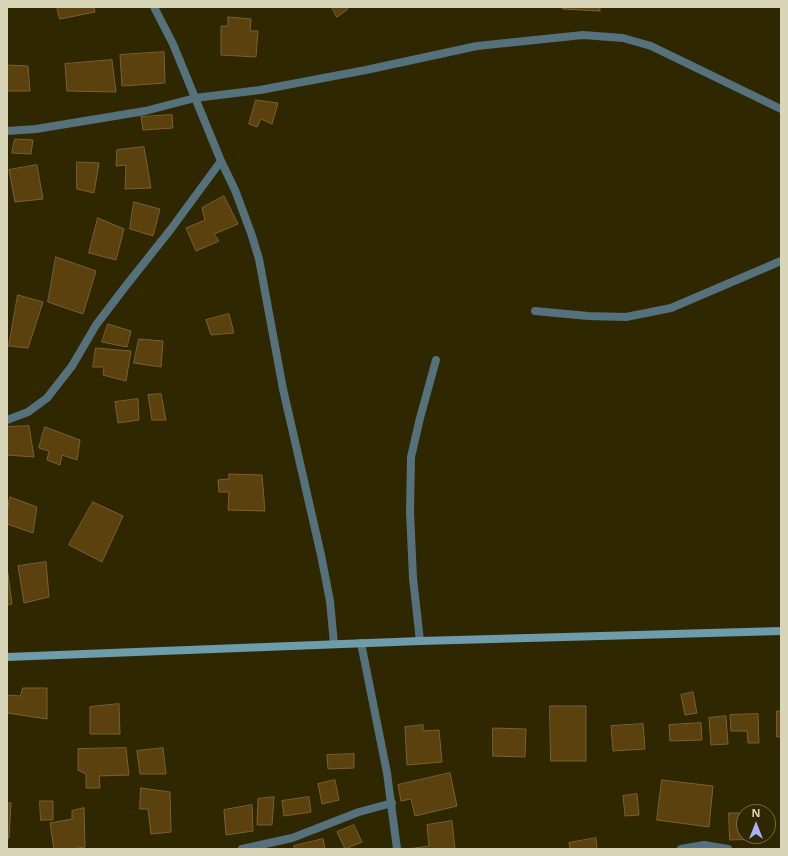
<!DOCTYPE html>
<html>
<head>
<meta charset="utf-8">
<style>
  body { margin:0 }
  #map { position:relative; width:788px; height:856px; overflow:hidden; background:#2e2700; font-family:"Noto Sans",sans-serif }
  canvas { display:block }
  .frame { position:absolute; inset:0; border:8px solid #d9d5b9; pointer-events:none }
  .north { position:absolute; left:736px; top:804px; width:40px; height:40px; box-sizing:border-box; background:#2e2700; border:1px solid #726d4a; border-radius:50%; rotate:0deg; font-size:11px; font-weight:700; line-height:16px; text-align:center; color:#d9d5b9 }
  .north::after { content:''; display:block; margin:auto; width:14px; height:18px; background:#a9b0fc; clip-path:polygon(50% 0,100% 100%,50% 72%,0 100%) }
</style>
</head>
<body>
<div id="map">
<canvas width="788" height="856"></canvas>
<div class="frame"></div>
<div class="north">N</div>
</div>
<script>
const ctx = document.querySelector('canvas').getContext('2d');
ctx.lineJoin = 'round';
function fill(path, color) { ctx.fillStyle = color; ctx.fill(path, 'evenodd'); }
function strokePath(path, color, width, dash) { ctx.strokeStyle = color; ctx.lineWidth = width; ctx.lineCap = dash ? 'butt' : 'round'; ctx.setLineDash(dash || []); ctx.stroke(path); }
const building = new Path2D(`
  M 57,7 L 94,7 L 95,12 L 60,19 Z
  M 332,7 L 346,7 L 348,9 L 337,17 Z
  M 563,7 L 600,7 L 600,11 L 563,9 Z
  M 228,17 L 251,19 L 250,31 L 258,31 L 256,57 L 221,55 L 221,26 L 228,26 Z
  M 164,52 L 165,83 L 122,86 L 120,55 Z
  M 112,60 L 116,92 L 67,91 L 65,64 Z
  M 7,65 L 28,66 L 30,91 L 7,91 Z
  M 256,100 L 278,103 L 272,124 L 261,119 L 257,127 L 249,124 Z
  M 172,115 L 173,128 L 143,130 L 141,117 Z
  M 15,139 L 33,140 L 31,154 L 12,153 Z
  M 144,147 L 151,188 L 125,189 L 126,165 L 116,166 L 117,150 Z
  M 77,162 L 99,163 L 94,193 L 77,189 Z
  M 37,165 L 43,199 L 15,202 L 9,170 Z
  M 224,196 L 238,224 L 214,234 L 219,241 L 196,251 L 186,228 L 205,220 L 202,208 Z
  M 134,202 L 160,209 L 153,236 L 130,229 Z
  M 98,218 L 124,229 L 116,260 L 89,253 Z
  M 56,257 L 96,271 L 83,314 L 48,302 Z
  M 18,295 L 43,302 L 28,348 L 9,346 Z
  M 229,314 L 234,333 L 211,335 L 206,320 Z
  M 108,324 L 131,331 L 127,347 L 102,342 Z
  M 139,339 L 163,341 L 161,367 L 134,363 Z
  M 96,348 L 131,351 L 126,381 L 103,375 L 104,367 L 93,367 Z
  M 161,394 L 166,420 L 152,420 L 148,395 Z
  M 138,399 L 139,420 L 118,423 L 115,402 Z
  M 29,426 L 34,457 L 7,455 L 7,427 Z
  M 45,427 L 80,440 L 77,460 L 62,455 L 60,465 L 47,460 L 49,451 L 39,448 Z
  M 229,474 L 262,475 L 265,511 L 228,510 L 229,492 L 219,492 L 218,480 L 229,479 Z
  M 10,497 L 37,507 L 33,533 L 7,524 L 7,513 Z
  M 93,502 L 123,516 L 102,562 L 69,545 Z
  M 46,562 L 49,597 L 24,603 L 18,566 Z
  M 7,567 L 12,604 L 7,605 Z
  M 23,688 L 47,688 L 47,719 L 7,713 L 7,695 L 20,696 Z
  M 693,692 L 697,713 L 685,715 L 681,695 Z
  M 119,704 L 120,734 L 90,734 L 90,707 Z
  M 550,706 L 586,706 L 586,761 L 551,761 Z
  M 777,711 L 781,711 L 781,737 L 777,737 Z
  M 758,714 L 759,743 L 748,743 L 747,731 L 731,731 L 730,715 Z
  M 726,716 L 728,744 L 711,745 L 709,718 Z
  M 701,723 L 702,740 L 670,741 L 669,725 Z
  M 643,724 L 645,749 L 613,751 L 611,726 Z
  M 423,725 L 423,731 L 439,730 L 442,762 L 407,765 L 405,727 Z
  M 493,728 L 526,729 L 525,757 L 493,756 Z
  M 126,748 L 129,775 L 99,776 L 100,788 L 86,788 L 86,774 L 78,770 L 78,749 Z
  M 163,748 L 166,774 L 140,774 L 137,751 Z
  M 354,754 L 354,768 L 328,769 L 327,755 Z
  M 450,773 L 457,806 L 415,816 L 411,799 L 401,801 L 398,785 Z
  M 335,780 L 339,800 L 322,804 L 318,784 Z
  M 662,780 L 713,786 L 709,827 L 657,820 Z
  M 141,788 L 170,792 L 171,832 L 151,834 L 148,809 L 140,809 Z
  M 637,794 L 639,815 L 625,816 L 623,796 Z
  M 274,797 L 272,825 L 257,825 L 258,799 Z
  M 309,797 L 311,812 L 284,816 L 282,801 Z
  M 40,801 L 53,801 L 53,820 L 41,820 Z
  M 11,803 L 9,838 L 7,839 L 7,804 Z
  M 252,805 L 253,831 L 226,835 L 224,810 Z
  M 84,808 L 85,847 L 72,849 L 54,849 L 50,823 L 72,819 L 72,811 Z
  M 729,813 L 744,813 L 744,836 L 766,836 L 766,839 L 730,840 Z
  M 452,821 L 455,849 L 408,849 L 429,846 L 427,825 Z
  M 354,825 L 362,842 L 345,849 L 337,832 Z
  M 596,838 L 597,849 L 570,849 L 569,843 Z
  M 323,839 L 325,849 L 294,849 L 294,846 Z`);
const street = new Path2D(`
  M 154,7 L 173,44 L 221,161 L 235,190 L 251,233 L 259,259 L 283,389 L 321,555 L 330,601 L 334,644
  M 7,131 L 36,129 L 145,111 L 195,98 L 260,90 L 366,70 L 477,46 L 583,35 L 623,38 L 651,46 L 781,109
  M 535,311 L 588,316 L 626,317 L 671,308 L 781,261
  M 7,420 L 28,412 L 47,398 L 72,366 L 96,325 L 125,287 L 171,229 L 221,161
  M 420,641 L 413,578 L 410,512 L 411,457 L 420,418 L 436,360
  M 361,643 L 387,773 L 397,849
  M 242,849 L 292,838 L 359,812 L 392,803
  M 681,849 L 704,845 L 728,849`);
const secondary = new Path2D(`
  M 7,657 L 420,641 L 781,631`);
fill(building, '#5b410d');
strokePath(building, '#7c6030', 1);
strokePath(street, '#55717b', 8);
strokePath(secondary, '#6d9cab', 8);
</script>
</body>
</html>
